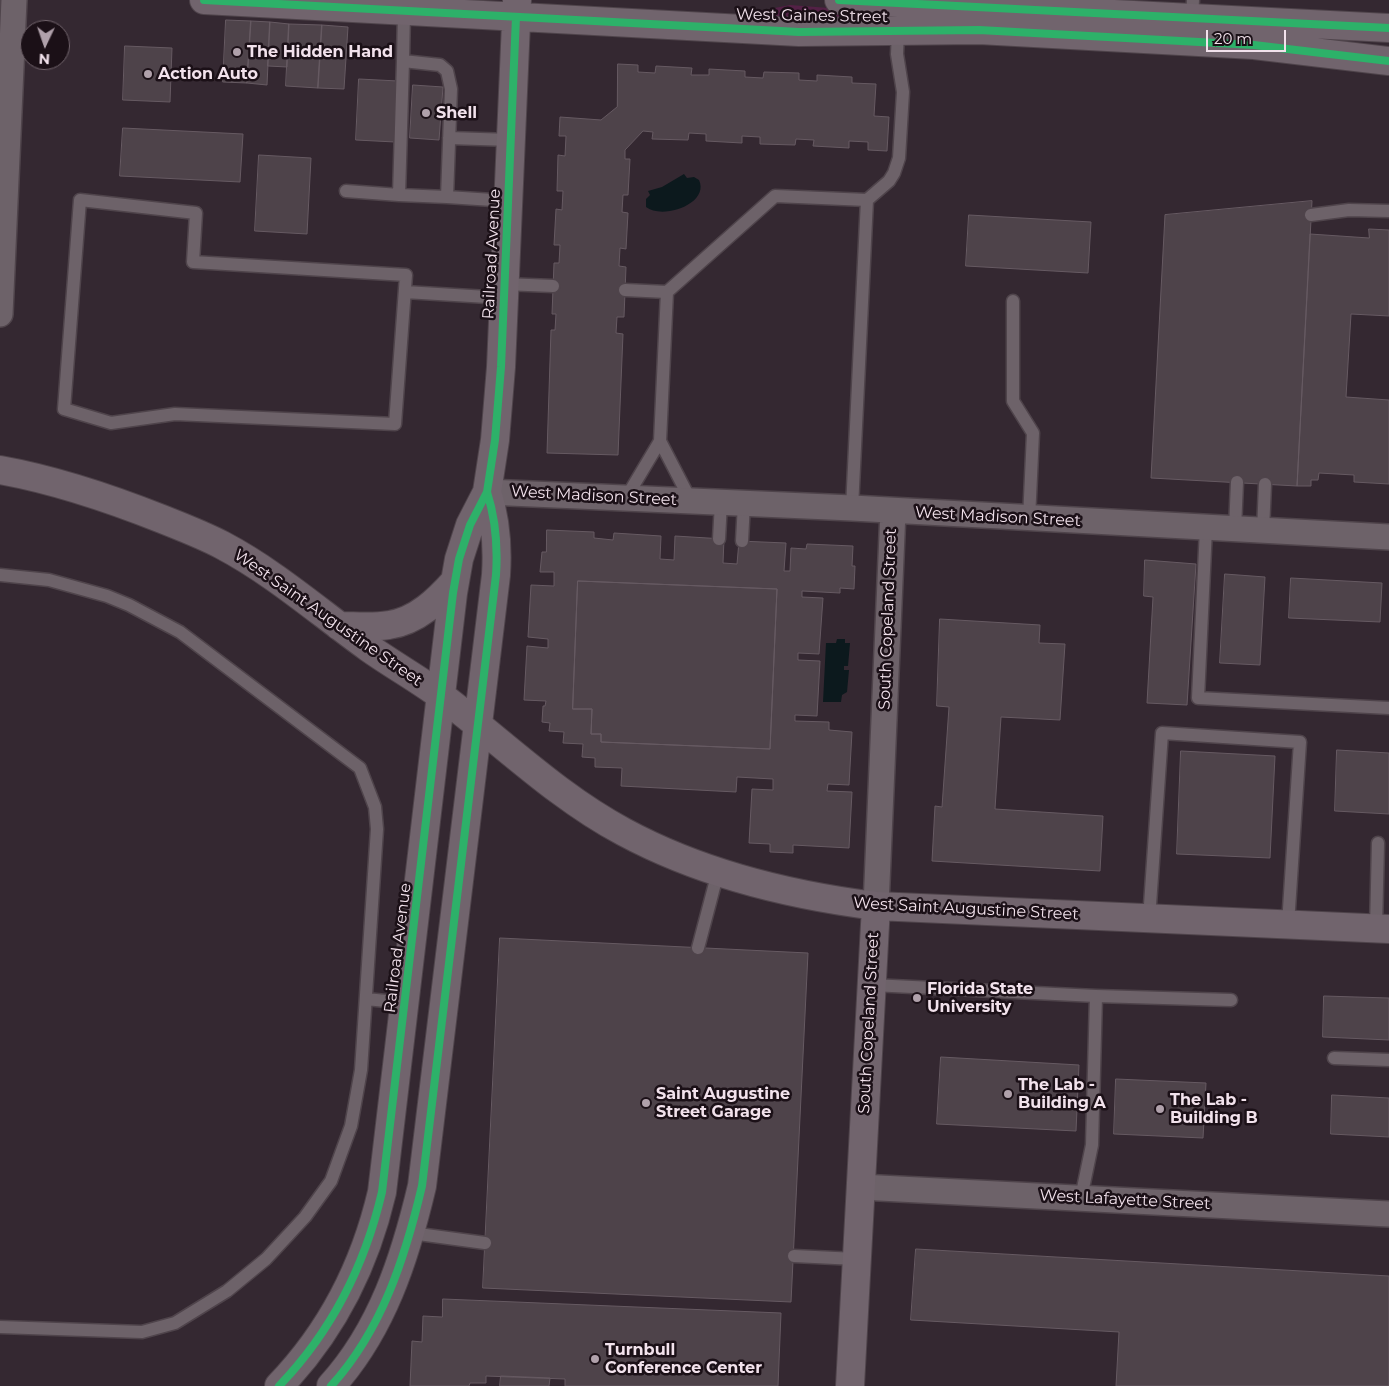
<!DOCTYPE html>
<html>
<head>
<meta charset="utf-8">
<style>
  body { margin:0 }
  #map { position:relative; width:1389px; height:1386px; overflow:hidden; background:#342831; font-family:Montserrat,sans-serif }
  canvas { display:block }
  .north { position:absolute; left:20px; top:20px; width:50px; height:50px; box-sizing:border-box; background:#1b1017; border:1px solid #71646c; border-radius:50%; rotate:183deg; font-size:14px; font-weight:700; line-height:20px; text-align:center; color:#f2e2ec }
  .north::after { content:''; display:block; margin:auto; width:18px; height:22px; background:#b0a1ab; clip-path:polygon(50% 0,100% 100%,50% 72%,0 100%) }
  .scale { position:absolute; left:1206px; top:30px; width:80px; height:22px; box-sizing:border-box; border:2px solid #f2e2ec; border-top:0; padding-left:6px; font-size:15px; line-height:18px; white-space:nowrap; color:#f2e2ec; -webkit-text-stroke:4px #1b1017; paint-order:stroke }
</style>
</head>
<body>
<div id="map">
<canvas width="1389" height="1386"></canvas>
<div class="north">N</div>
<div class="scale">20 m</div>
</div>
<script>
const ctx = document.querySelector('canvas').getContext('2d');
ctx.lineJoin = 'round';
function fill(path, color) { ctx.fillStyle = color; ctx.fill(path, 'evenodd'); }
function strokePath(path, color, width, dash) { ctx.strokeStyle = color; ctx.lineWidth = width; ctx.lineCap = dash ? 'butt' : 'round'; ctx.setLineDash(dash || []); ctx.stroke(path); }
function label(font, color, halo, rows, align = 'center') {
  ctx.font = font + ' Montserrat,sans-serif'; ctx.lineWidth = 5; ctx.setLineDash([]); ctx.textBaseline = 'middle'; ctx.strokeStyle = halo; ctx.fillStyle = color; for (const [text, x, y, turn = 0] of rows) {
    ctx.save(); ctx.translate(x, y); ctx.rotate((+turn || 0) * Math.PI / 180); ctx.textAlign = isNaN(turn) ? turn : align; if (halo) ctx.strokeText(text, 0, 0); ctx.fillText(text, 0, 0); ctx.restore();
  }
}
const green = new Path2D(`
  M 790,5 L 881,12 L 879,22 L 729,17 Z`);
const water = new Path2D(`
  M 684,174 L 687,178 L 694,177 L 699,180 C 710,204 662,220 646,207 L 646,199 L 650,195 L 648,191 L 662,187 Z
  M 837,639 L 845,639 L 845,643 L 850,643 L 848,666 L 844,666 L 844,670 L 849,670 L 847,692 L 842,695 L 841,702 L 823,702 L 826,643 L 836,643 Z`);
const building = new Path2D(`
  M 226,20 L 251,21 L 247,83 L 223,82 Z
  M 251,21 L 270,22 L 267,85 L 247,83 Z
  M 270,22 L 289,24 L 287,67 L 268,66 Z
  M 289,24 L 322,25 L 318,88 L 286,86 Z
  M 322,25 L 348,27 L 344,89 L 318,88 Z
  M 125,46 L 172,48 L 170,102 L 123,100 Z
  M 618,64 L 638,65 L 638,72 L 655,73 L 656,66 L 692,68 L 691,75 L 709,75 L 709,69 L 745,71 L 745,77 L 763,78 L 764,72 L 799,73 L 799,80 L 817,81 L 817,75 L 852,77 L 852,83 L 876,84 L 874,116 L 889,117 L 887,151 L 868,150 L 868,142 L 849,141 L 849,148 L 813,146 L 814,140 L 796,139 L 795,145 L 760,144 L 760,137 L 742,136 L 742,143 L 706,141 L 706,134 L 689,133 L 688,140 L 652,139 L 653,132 L 643,131 L 625,150 L 625,159 L 630,159 L 628,195 L 623,195 L 622,212 L 628,213 L 626,249 L 620,248 L 619,266 L 626,267 L 624,317 L 617,317 L 616,333 L 623,334 L 618,455 L 547,453 L 551,330 L 555,330 L 556,314 L 552,314 L 554,263 L 559,263 L 560,245 L 554,245 L 556,209 L 562,210 L 563,191 L 557,191 L 558,155 L 565,156 L 566,136 L 559,136 L 560,117 L 601,120 L 617,107 Z
  M 359,79 L 398,81 L 395,142 L 356,140 Z
  M 413,85 L 443,87 L 439,140 L 410,138 Z
  M 123,128 L 243,134 L 240,182 L 120,176 Z
  M 259,155 L 311,158 L 307,234 L 255,231 Z
  M 1312,201 L 1297,486 L 1151,478 L 1165,215 Z
  M 969,215 L 1091,222 L 1088,273 L 966,266 Z
  M 1369,229 L 1389,230 L 1389,316 L 1351,314 L 1346,397 L 1389,400 L 1389,484 L 1354,482 L 1354,475 L 1319,473 L 1318,480 L 1311,480 L 1311,486 L 1297,486 L 1310,234 L 1369,238 Z
  M 547,530 L 594,532 L 594,538 L 613,540 L 614,533 L 661,536 L 660,559 L 674,560 L 675,536 L 724,539 L 723,563 L 737,564 L 739,541 L 786,543 L 784,571 L 790,571 L 791,548 L 806,549 L 807,544 L 853,546 L 852,566 L 855,566 L 854,589 L 840,588 L 840,593 L 802,591 L 802,597 L 823,598 L 819,654 L 798,653 L 798,660 L 820,661 L 817,716 L 795,715 L 795,721 L 829,722 L 829,730 L 852,732 L 849,785 L 828,784 L 827,791 L 852,792 L 849,848 L 793,845 L 793,853 L 770,852 L 770,844 L 749,843 L 752,789 L 773,790 L 773,779 L 737,777 L 736,792 L 621,786 L 622,768 L 595,767 L 595,758 L 582,757 L 583,744 L 563,743 L 564,732 L 549,731 L 550,723 L 542,722 L 543,706 L 545,706 L 546,701 L 524,700 L 527,646 L 548,648 L 548,639 L 528,637 L 531,585 L 554,586 L 554,572 L 540,572 L 542,552 L 546,552 ZM 578,581 L 777,589 L 770,749 L 601,742 L 601,734 L 591,734 L 592,709 L 573,709 Z
  M 1145,560 L 1196,564 L 1187,705 L 1147,703 L 1153,597 L 1144,596 Z
  M 1225,574 L 1265,577 L 1260,665 L 1220,663 Z
  M 1291,578 L 1382,583 L 1380,622 L 1289,618 Z
  M 578,581 L 777,589 L 770,749 L 601,742 L 601,734 L 591,734 L 592,709 L 573,709 Z
  M 940,619 L 1040,625 L 1039,643 L 1065,644 L 1060,720 L 1001,717 L 995,809 L 1103,816 L 1100,871 L 932,861 L 935,806 L 942,807 L 949,707 L 937,706 Z
  M 1337,750 L 1389,753 L 1389,814 L 1335,811 Z
  M 1181,751 L 1275,756 L 1270,858 L 1177,854 Z
  M 500,938 L 808,953 L 791,1302 L 483,1288 Z
  M 1324,996 L 1389,998 L 1389,1040 L 1323,1037 Z
  M 941,1057 L 1079,1065 L 1076,1131 L 937,1124 Z
  M 1116,1079 L 1206,1083 L 1203,1138 L 1114,1134 Z
  M 1332,1095 L 1389,1098 L 1389,1137 L 1331,1134 Z
  M 916,1249 L 1389,1276 L 1389,1386 L 1116,1386 L 1119,1332 L 911,1320 Z
  M 443,1299 L 781,1313 L 778,1386 L 565,1386 L 565,1379 L 486,1376 L 486,1383 L 470,1383 L 469,1386 L 410,1386 L 412,1341 L 422,1342 L 423,1316 L 442,1317 Z
  M 501,1376 L 550,1378 L 549,1386 L 500,1386 Z`);
const lane = new Path2D(`
  M 1192,18 L 1193,0
  M 403,61 L 399,195 L 447,197 L 451,89 L 447,71 L 440,65 L 403,61 L 404,11
  M 449,138 L 511,140
  M 346,191 L 399,195
  M 447,197 L 508,201
  M 80,200 L 196,213 L 193,262 L 406,275 L 395,424 L 175,414 L 111,423 L 64,409 Z
  M 867,200 L 889,181 L 894,173 L 899,158 L 903,92 L 897,54 L 898,32
  M 1311,215 L 1349,210 L 1389,211
  M 504,284 L 553,286
  M 625,290 L 667,292
  M 405,292 L 504,298
  M 1013,301 L 1013,401 L 1033,433 L 1029,519
  M 626,498 L 660,441
  M 691,501 L 660,441 L 667,292 L 775,196 L 867,200 L 852,508
  M 1206,528 L 1198,698 L 1389,708
  M 1235,529 L 1237,482
  M 1263,531 L 1265,484
  M 719,539 L 721,502
  M 742,541 L 744,503
  M 0,575 L 49,580 L 107,596 L 129,605 L 180,632 L 360,768 L 375,807 L 377,829 L 361,1070 L 351,1126 L 331,1181 L 305,1217 L 266,1259 L 227,1291 L 175,1323 L 142,1332 L 0,1327
  M 1149,919 L 1162,733 L 1300,742 L 1288,924
  M 1376,928 L 1378,843
  M 698,948 L 718,872
  M 872,985 L 1096,996 L 1231,1000
  M 366,999 L 406,1003
  M 1334,1058 L 1389,1060
  M 1081,1198 L 1092,1145 L 1096,996
  M 411,1233 L 485,1243
  M 794,1256 L 856,1259`);
const street = new Path2D(`
  M 0,314 L 14,0
  M 487,492 L 852,508 L 1389,537
  M 876,906 L 893,511
  M 860,1187 L 1389,1214`);
const secondary = new Path2D(`
  M 204,0 L 799,32 L 979,30 L 1254,45 L 1389,61
  M 839,0 L 1389,28
  M 0,470 C 56,480 109,498 162,519 C 182,527 203,535 222,545 C 275,573 320,613 369,648 C 393,665 420,680 444,698 C 503,743 558,797 624,832 C 702,874 788,895 876,906 L 1389,929
  M 339,626 C 355,626 373,628 389,625 C 417,621 438,600 455,581
  M 279,1386 C 331,1332 365,1265 382,1192 L 453,593 L 459,559 L 470,525 L 487,492 L 495,440 L 501,367 L 517,0
  M 331,1386 C 382,1330 405,1258 422,1186 L 496,575 C 498,545 496,520 487,492
  M 850,1386 L 876,906`);
const cycleway = new Path2D(`
  M 204,0 L 799,32 L 979,30 L 1254,45 L 1389,61
  M 839,0 L 1389,28
  M 279,1386 C 331,1332 365,1265 382,1192 L 453,593 L 459,559 L 470,525 L 487,492 L 495,440 L 501,367 L 516,17
  M 331,1386 C 382,1330 405,1258 422,1186 L 496,575 C 498,545 496,520 487,492`);
const markers = [
  [237,52,5,"#b0a1ab"],
  [148,74,5,"#b0a1ab"],
  [426,113,5,"#b0a1ab"],
  [917,998,5,"#b0a1ab"],
  [1008,1094,5,"#b0a1ab"],
  [646,1103,5,"#b0a1ab"],
  [1160,1109,5,"#b0a1ab"],
  [595,1359,5,"#b0a1ab"]
];
const streetNames = [
  ["West Gaines Street",812,16,1],
  ["Railroad Avenue",492,254,-87],
  ["West Madison Street",594,496,3],
  ["West Madison Street",998,517,3],
  ["West Saint Augustine Street",328,618,35],
  ["South Copeland Street",888,619,-88],
  ["West Saint Augustine Street",966,909,3],
  ["Railroad Avenue",398,948,-83],
  ["South Copeland Street",869,1023,-87],
  ["West Lafayette Street",1125,1200,3]
];
const poiNames = [
  ["The Hidden Hand",247,52],
  ["Action Auto",158,74],
  ["Shell",436,113],
  ["Florida State",927,989],
  ["University",927,1007],
  ["The Lab -",1018,1085],
  ["Building A",1018,1103],
  ["Saint Augustine",656,1094],
  ["Street Garage",656,1112],
  ["The Lab -",1170,1100],
  ["Building B",1170,1118],
  ["Turnbull",605,1350],
  ["Conference Center",605,1368]
];
fill(green, '#532146');
fill(water, '#0c191d');
fill(building, '#4e434a');
strokePath(building, '#665a62', 1);
strokePath(lane, '#4f444b', 15);
strokePath(street, '#4f444b', 28);
strokePath(secondary, '#4f444b', 30);
strokePath(lane, '#6d6269', 12);
strokePath(street, '#6d6269', 25);
strokePath(secondary, '#71646d', 28);
strokePath(cycleway, '#2db169', 8);
for (const [x, y, r, color] of markers) { const dot = new Path2D(); dot.arc(x, y, r, 0, 2 * Math.PI); ctx.fillStyle = color; ctx.fill(dot); strokePath(dot, '#1b1017', 2); }
label('16px', '#f2e2ec', '#1b1017', streetNames);
label('bold 16px', '#f2e2ec', '#1b1017', poiNames, 'left');
</script>
</body>
</html>
